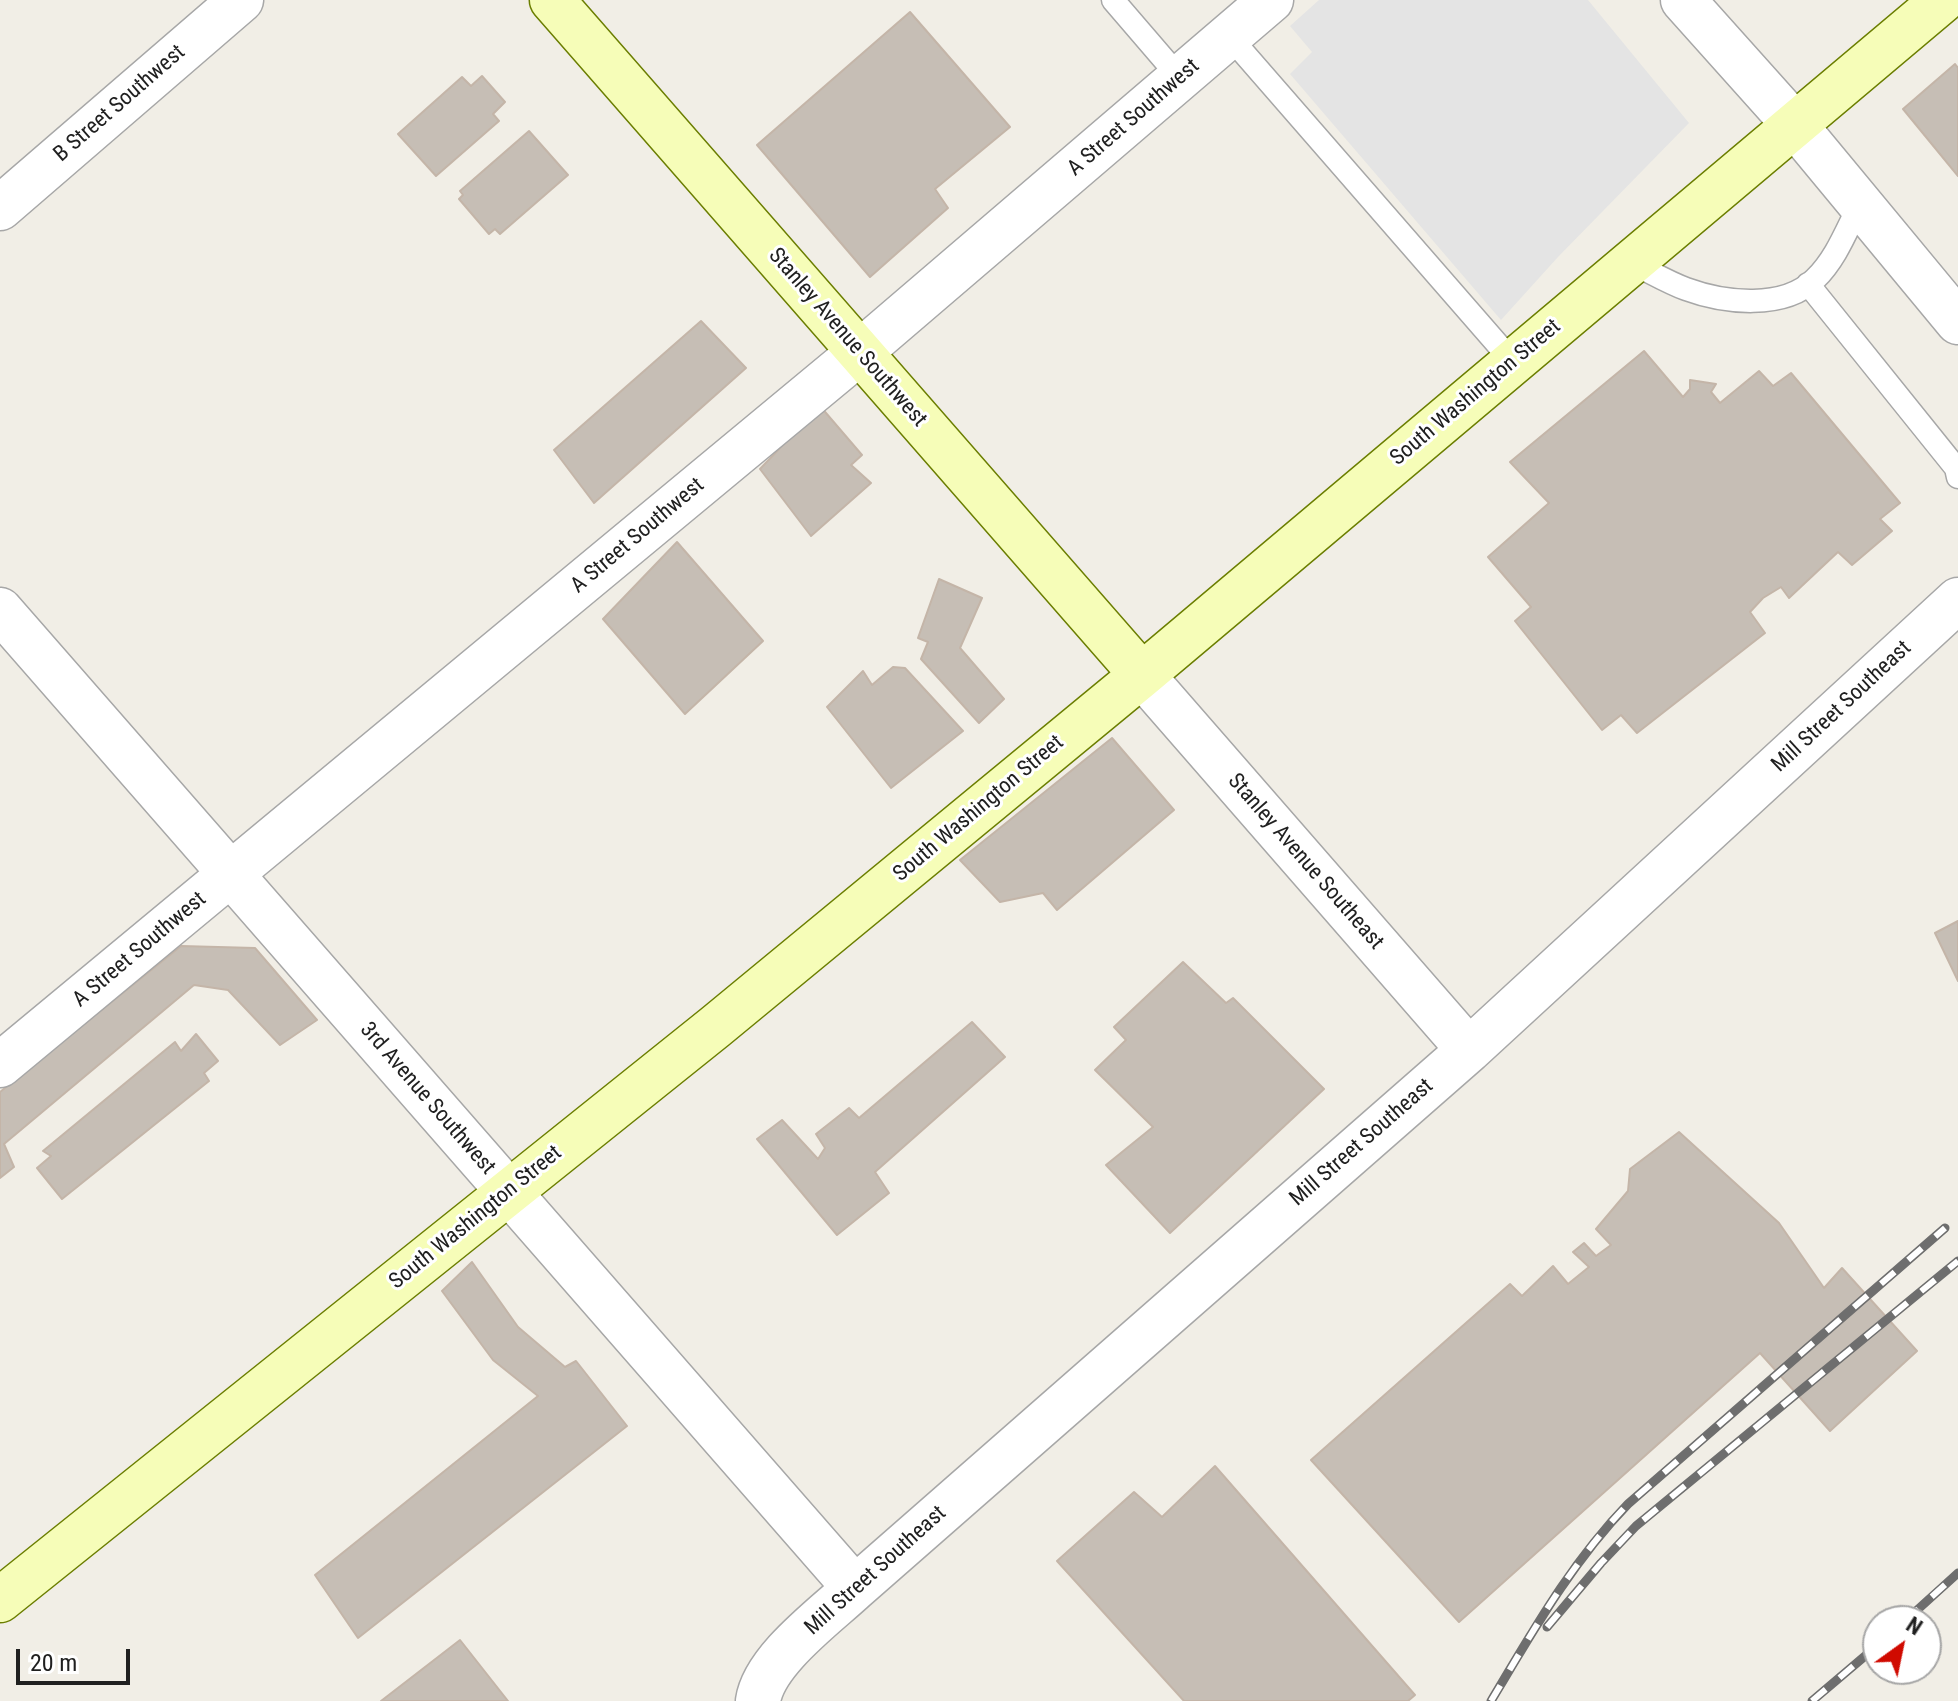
<!DOCTYPE html>
<html>
<head>
<meta charset="utf-8">
<style>
  body { margin:0 }
  #map { position:relative; width:1958px; height:1701px; overflow:hidden; background:#f1eee6; font-family:"Roboto Condensed",sans-serif }
  canvas { display:block }
  .north { position:absolute; left:1862px; top:1605px; width:80px; height:80px; box-sizing:border-box; background:#fff; border:2px solid #a6a6a6; border-radius:50%; rotate:33deg; font-size:22px; font-weight:700; line-height:32px; text-align:center; color:#202020 }
  .north::after { content:''; display:block; margin:auto; width:28px; height:36px; background:#d00a00; clip-path:polygon(50% 0,100% 100%,50% 72%,0 100%) }
  .scale { position:absolute; left:16px; top:1649px; width:114px; height:36px; box-sizing:border-box; border:4px solid #202020; border-top:0; padding-left:10px; font-size:24px; line-height:28px; white-space:nowrap; color:#202020; -webkit-text-stroke:6px #fff; paint-order:stroke }
</style>
</head>
<body>
<div id="map">
<canvas width="1958" height="1701"></canvas>
<div class="north">N</div>
<div class="scale">20 m</div>
</div>
<script>
const ctx = document.querySelector('canvas').getContext('2d');
ctx.lineJoin = 'round';
function fill(path, color) { ctx.fillStyle = color; ctx.fill(path, 'evenodd'); }
function strokePath(path, color, width, dash) { ctx.strokeStyle = color; ctx.lineWidth = width; ctx.lineCap = dash ? 'butt' : 'round'; ctx.setLineDash(dash || []); ctx.stroke(path); }
function label(font, color, halo, rows, align = 'center') {
  ctx.font = font + ' "Roboto Condensed",sans-serif'; ctx.lineWidth = 6; ctx.setLineDash([]); ctx.textBaseline = 'middle'; ctx.strokeStyle = halo; ctx.fillStyle = color; for (const [text, x, y, turn = 0] of rows) {
    ctx.save(); ctx.translate(x, y); ctx.rotate((+turn || 0) * Math.PI / 180); ctx.textAlign = isNaN(turn) ? turn : align; if (halo) ctx.strokeText(text, 0, 0); ctx.fillText(text, 0, 0); ctx.restore();
  }
}
const parking = new Path2D(`
  M 1319,0 L 1588,0 L 1689,123 L 1558,257 L 1501,320 L 1290,74 L 1312,52 L 1290,26 Z`);
const building = new Path2D(`
  M 910,12 L 1010,127 L 935,189 L 948,208 L 870,277 L 757,145 Z
  M 1955,64 L 1958,68 L 1958,176 L 1903,109 Z
  M 482,76 L 505,102 L 493,114 L 499,121 L 436,176 L 398,134 L 462,77 L 471,86 Z
  M 529,131 L 568,175 L 500,234 L 495,229 L 489,234 L 459,199 L 463,195 L 460,191 Z
  M 701,321 L 746,368 L 594,503 L 554,450 Z
  M 1644,351 L 1683,397 L 1690,389 L 1690,380 L 1716,384 L 1711,392 L 1720,403 L 1759,371 L 1773,386 L 1791,373 L 1900,503 L 1880,519 L 1892,531 L 1852,565 L 1838,552 L 1789,598 L 1781,587 L 1763,598 L 1750,612 L 1765,633 L 1637,733 L 1621,715 L 1602,730 L 1515,621 L 1531,607 L 1488,557 L 1549,503 L 1510,462 Z
  M 820,406 L 862,455 L 851,465 L 871,483 L 811,536 L 760,469 Z
  M 677,542 L 763,641 L 685,714 L 603,619 Z
  M 939,579 L 982,598 L 960,648 L 1004,699 L 979,723 L 921,659 L 928,642 L 918,638 Z
  M 893,667 L 905,668 L 963,731 L 891,788 L 827,707 L 863,671 L 872,685 Z
  M 1112,738 L 1174,810 L 1057,910 L 1043,893 L 1000,902 L 960,860 Z
  M 1958,921 L 1958,981 L 1935,933 Z
  M 181,946 L 255,948 L 317,1020 L 280,1045 L 228,990 L 194,985 L 4,1144 L 14,1167 L 0,1178 L 0,1092 Z
  M 1183,962 L 1226,1003 L 1233,998 L 1324,1089 L 1170,1233 L 1106,1165 L 1153,1127 L 1095,1070 L 1126,1040 L 1114,1027 Z
  M 972,1022 L 1005,1057 L 875,1172 L 889,1193 L 837,1235 L 757,1139 L 782,1120 L 818,1159 L 825,1148 L 816,1134 L 849,1108 L 859,1118 Z
  M 196,1034 L 218,1061 L 204,1073 L 209,1081 L 62,1199 L 37,1168 L 51,1156 L 43,1151 L 175,1042 L 181,1051 Z
  M 1679,1132 L 1779,1223 L 1824,1288 L 1842,1268 L 1917,1351 L 1830,1431 L 1760,1353 L 1459,1622 L 1311,1460 L 1510,1284 L 1522,1296 L 1553,1266 L 1568,1284 L 1589,1267 L 1573,1252 L 1584,1243 L 1596,1256 L 1611,1245 L 1596,1229 L 1628,1191 L 1630,1169 Z
  M 472,1262 L 518,1327 L 565,1367 L 576,1361 L 627,1426 L 358,1638 L 315,1575 L 538,1396 L 493,1360 L 442,1291 Z
  M 1215,1466 L 1415,1695 L 1408,1701 L 1184,1701 L 1057,1561 L 1134,1492 L 1162,1517 Z
  M 460,1640 L 508,1701 L 381,1701 Z`);
const lane = new Path2D(`
  M 1113,0 L 1180,78
  M 1229,36 L 1513,362
  M 1630,262 C 1649,271 1667,282 1686,289 C 1724,303 1784,310 1815,279 C 1836,259 1847,229 1860,204
  M 1808,284 L 1956,468 L 1958,477`);
const street = new Path2D(`
  M 1683,0 L 1794,124 L 1958,322
  M 0,208 L 241,0
  M 0,610 L 855,1588
  M 1142,675 L 1469,1050
  M 0,1065 L 860,352 L 1271,0
  M 758,1701 C 764,1660 825,1616 855,1588 L 1469,1050 L 1958,600`);
const secondary = new Path2D(`
  M 552,0 L 1142,675
  M 0,1600 L 715,1027 L 1142,675 L 1943,0`);
const rail = new Path2D(`
  M 1905,1621 L 1958,1573
  M 1547,1627 L 1601,1563 L 1636,1526 L 1958,1261
  M 1491,1701 C 1533,1631 1571,1563 1628,1504 L 1945,1228
  M 1812,1701 L 1878,1645`);
const streetNames = [
  ["B Street Southwest",120,104,-41],
  ["A Street Southwest",1134,118,-41],
  ["Stanley Avenue Southwest",847,338,49],
  ["South Washington Street",1476,393,-40],
  ["A Street Southwest",638,536,-40],
  ["Mill Street Southeast",1842,707,-43],
  ["South Washington Street",979,809,-40],
  ["Stanley Avenue Southeast",1305,862,49],
  ["A Street Southwest",140,950,-40],
  ["3rd Avenue Southwest",427,1099,49],
  ["Mill Street Southeast",1362,1143,-41],
  ["South Washington Street",476,1218,-39],
  ["Mill Street Southeast",876,1571,-42]
];
fill(parking, '#e4e4e4');
fill(building, '#c6beb5');
strokePath(building, '#c4b5a8', 2);
strokePath(lane, '#a7a7a7', 25);
strokePath(street, '#a7a7a7', 47);
strokePath(secondary, '#6b7e00', 47);
strokePath(lane, '#fff', 22);
strokePath(street, '#fff', 44);
strokePath(secondary, '#f6fdb8', 44);
strokePath(rail, '#6e6e6e', 9);
strokePath(rail, '#fff', 6, [18]);
label('22px', '#202020', '#fff', streetNames);
</script>
</body>
</html>
